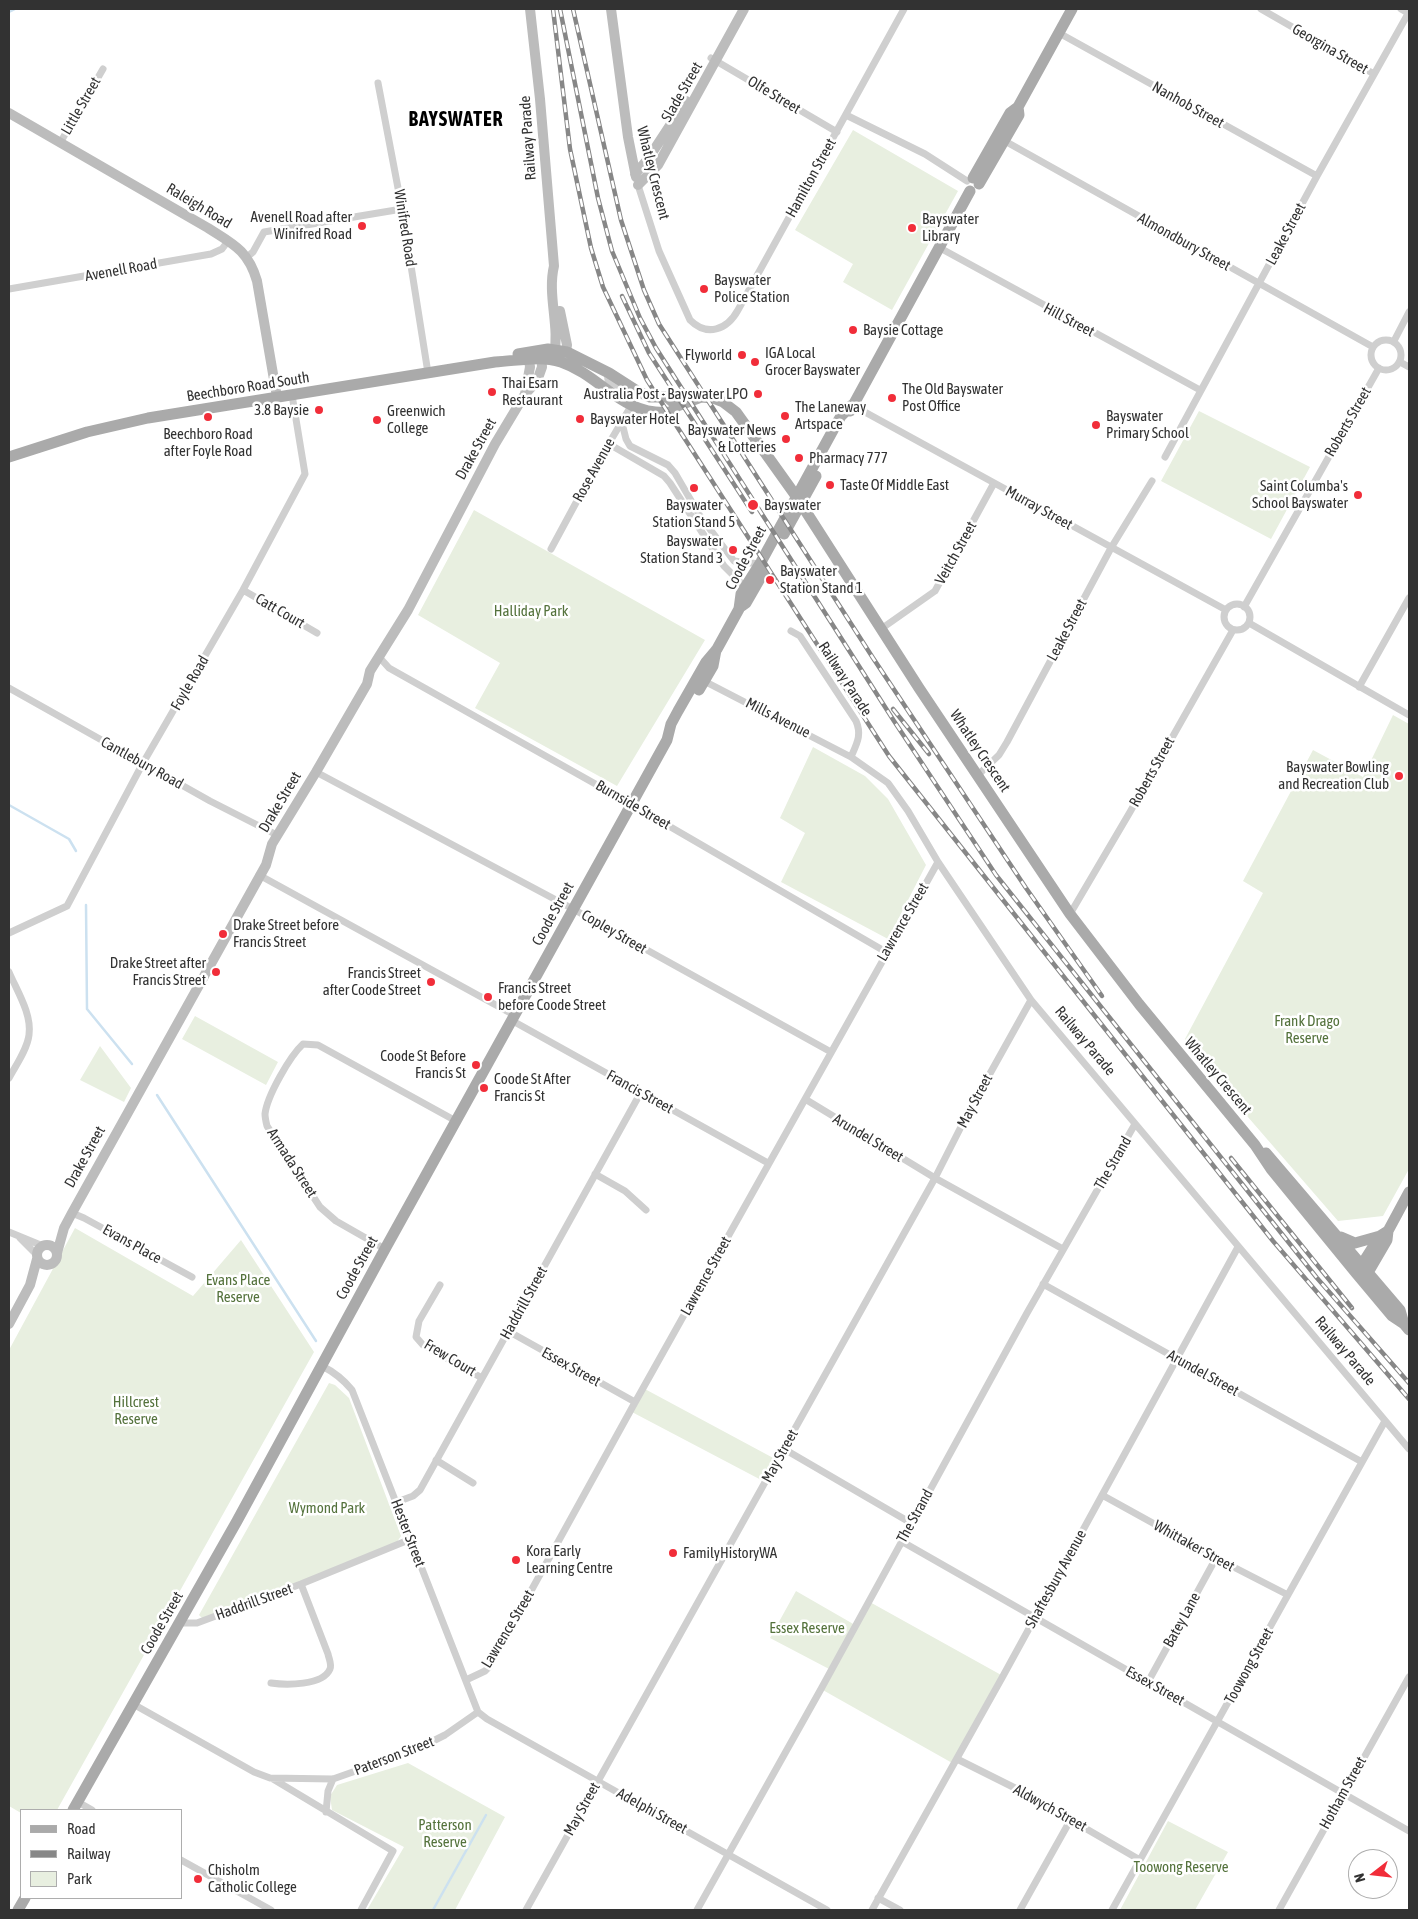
<!DOCTYPE html>
<html>
<head>
<meta charset="utf-8">
<style>
  body { margin:0 }
  #map { position:relative; width:1418px; height:1919px; overflow:hidden; background:#fff; font-family:"Asap Condensed",sans-serif }
  canvas { display:block }
  .frame { position:absolute; inset:0; border:10px solid #323232; pointer-events:none }
  .legend { position:absolute; left:20px; top:1809px; width:162px; height:90px; box-sizing:border-box; background:#fff; border:1px solid #adadad; margin:0; padding:6px 9px; list-style:none; font-size:15px; color:#323232 }
  .legend li { display:flex; align-items:center; gap:10px; height:25px }
  .legend b { width:25px; border:1px solid #adadad }
  .north { position:absolute; left:1348px; top:1849px; width:50px; height:50px; box-sizing:border-box; background:#fff; border:1px solid #adadad; border-radius:50%; rotate:254deg; font-size:14px; font-weight:700; line-height:20px; text-align:center; color:#323232 }
  .north::after { content:''; display:block; margin:auto; width:18px; height:22px; background:#f12d39; clip-path:polygon(50% 0,100% 100%,50% 72%,0 100%) }
</style>
</head>
<body>
<div id="map">
<canvas width="1418" height="1919"></canvas>
<div class="frame"></div>
<ul class="legend">
<li><b style="height:6px;background:#aaa"></b>Road</li>
<li><b style="height:6px;background:#878787"></b>Railway</li>
<li><b style="height:14px;background:#e8efe0"></b>Park</li>
</ul>
<div class="north">N</div>
</div>
<script>
const ctx = document.querySelector('canvas').getContext('2d');
ctx.lineJoin = 'round';
function fill(path, color) { ctx.fillStyle = color; ctx.fill(path, 'evenodd'); }
function strokePath(path, color, width, dash) { ctx.strokeStyle = color; ctx.lineWidth = width; ctx.lineCap = dash ? 'butt' : 'round'; ctx.setLineDash(dash || []); ctx.stroke(path); }
function label(font, color, halo, rows, align = 'center') {
  ctx.font = font + ' "Asap Condensed",sans-serif'; ctx.lineWidth = 5; ctx.setLineDash([]); ctx.textBaseline = 'middle'; ctx.strokeStyle = halo; ctx.fillStyle = color; for (const [text, x, y, turn = 0] of rows) {
    ctx.save(); ctx.translate(x, y); ctx.rotate((+turn || 0) * Math.PI / 180); ctx.textAlign = isNaN(turn) ? turn : align; if (halo) ctx.strokeText(text, 0, 0); ctx.fillText(text, 0, 0); ctx.restore();
  }
}
const green = new Path2D(`
  M 853,130 L 958,191 L 892,310 L 843,282 L 853,264 L 795,230 Z
  M 1199,411 L 1310,467 L 1271,539 L 1161,481 Z
  M 474,510 L 705,640 L 617,786 L 475,708 L 500,663 L 418,615 Z
  M 1393,715 L 1409,724 L 1409,1169 L 1383,1216 L 1338,1221 L 1202,1064 L 1185,1039 L 1263,893 L 1243,881 L 1313,750 L 1363,777 Z
  M 813,747 L 865,776 L 888,799 L 926,865 L 888,939 L 781,882 L 805,833 L 780,818 Z
  M 195,1016 L 278,1062 L 266,1085 L 182,1039 Z
  M 100,1046 L 131,1088 L 124,1102 L 80,1080 Z
  M 75,1228 L 193,1296 L 241,1240 L 314,1352 L 57,1810 L 21,1810 L 21,1813 L 9,1806 L 9,1350 Z
  M 329,1383 L 335,1385 L 349,1398 L 401,1536 L 395,1545 L 204,1620 L 199,1615 Z
  M 643,1388 L 777,1460 L 765,1482 L 630,1411 Z
  M 796,1591 L 855,1625 L 868,1601 L 1003,1676 L 954,1764 L 821,1689 L 831,1670 L 770,1638 Z
  M 408,1763 L 505,1817 L 455,1910 L 367,1910 L 404,1847 L 332,1810 L 330,1796 L 337,1785 Z
  M 1168,1821 L 1228,1852 L 1195,1910 L 1120,1910 Z`);
const stream = new Path2D(`
  M 9,12 L 15,9
  M 9,805 L 69,839 L 76,851
  M 86,905 L 87,1009 L 132,1064
  M 157,1095 L 316,1341
  M 433,1910 L 486,1815`);
const street = new Path2D(`
  M 1261,9 L 1374,74
  M 1401,9 L 1408,13
  M 1059,33 L 1317,176
  M 711,58 L 837,132
  M 378,83 L 402,209 L 428,373
  M 846,115 L 925,154 L 967,181
  M 1003,140 L 1373,347
  M 60,143 L 103,69
  M 638,185 L 659,251 L 690,320 C 707,337 727,330 738,310 L 904,9
  M 940,248 L 1200,390
  M 247,257 L 253,252 L 264,232 L 402,209
  M 9,289 L 211,254 L 222,249 L 228,241
  M1371 355a15 15 0 1 1 30 0a15 15 0 1 1-30 0Z
  M 1394,341 L 1409,312
  M 1400,362 L 1409,367
  M 852,405 L 1226,610
  M 622,423 L 626,439 L 630,446 L 668,465 L 675,473 L 700,516 L 734,561 L 760,564
  M 609,444 L 664,476 L 670,483 L 724,566 L 746,588
  M 1165,457 L 1317,176 L 1409,12
  M 551,549 L 598,462 L 631,406 C 632,392 619,388 608,380 L 607,372
  M 243,590 L 317,633
  M1224 617a13 13 0 1 1 26 0a13 13 0 1 1-26 0Z
  M 1244,607 L 1379,368
  M 1249,623 L 1409,715
  M 881,629 L 935,591 L 994,483
  M 791,631 L 800,636 L 856,721 C 862,735 857,743 851,757
  M 380,658 L 389,668 L 631,804 L 886,952
  M 704,681 L 851,757 L 888,783 L 908,811 L 938,862 L 1031,1000 L 1409,1449
  M 1359,687 L 1409,598
  M 9,688 L 210,801 L 277,835
  M 316,772 L 573,909 L 831,1052
  M 978,775 L 999,755 L 1007,742 L 1111,548 L 1152,481
  M 259,875 L 514,1015
  M 1070,914 L 1130,812 L 1233,630
  M 9,933 L 67,906 L 143,763 L 243,590 L 305,474 L 292,395
  M 9,972 C 17,991 32,1014 29,1035 C 27,1050 16,1065 9,1078
  M 511,1020 L 768,1163
  M 805,1099 L 935,1178 L 1063,1249
  M 595,1174 L 625,1191 L 646,1210
  M 72,1213 L 84,1218 L 192,1277
  M 9,1232 L 43,1246
  M 20,1238 L 37,1255
  M 385,1249 L 336,1221 L 320,1207 L 267,1126 C 266,1122 265,1118 265,1114 C 267,1096 290,1056 303,1044 L 318,1045 L 456,1121
  M 1043,1284 L 1362,1462
  M 440,1285 L 419,1321 L 416,1337 L 423,1345 L 482,1378
  M 508,1331 L 635,1402
  M 322,1366 C 334,1372 343,1379 352,1390 L 478,1712 L 487,1719 L 827,1910
  M 784,1449 L 911,1523
  M 436,1460 L 473,1483
  M 1102,1495 L 1216,1558 L 1288,1595
  M 397,1502 L 413,1496 L 420,1490 L 641,1092
  M 901,1541 L 1409,1831
  M 179,1623 L 197,1623 L 301,1584 L 411,1539
  M 466,1680 L 485,1671 L 489,1667 L 633,1406 L 938,862
  M 1148,1682 L 1216,1558
  M 271,1683 C 285,1685 323,1686 330,1669 C 332,1665 329,1659 328,1654 L 301,1584
  M 133,1704 L 254,1772 L 270,1778 L 333,1779 L 415,1750 L 445,1735 L 478,1712
  M 957,1759 L 1021,1791 L 1140,1860
  M 273,1779 L 393,1851 L 361,1910
  M 78,1802 L 92,1810
  M 326,1812 L 328,1791 L 333,1779
  M 181,1860 L 271,1910
  M 878,1898 L 900,1910
  M 526,1910 L 935,1178 L 968,1113 L 1031,1000
  M 697,1910 L 821,1689 L 1027,1313 L 1135,1124
  M 872,1910 L 1003,1676 L 1238,1247
  M 1020,1910 L 1071,1819
  M 1112,1910 L 1385,1421
  M 1279,1910 L 1409,1677`);
const secondary = new Path2D(`
  M 530,9 L 540,99 L 554,266 C 547,295 560,326 554,356
  M 611,9 L 628,137 L 636,177
  M 9,113 L 208,228 C 233,244 248,250 257,281 L 277,397
  M 635,174 L 648,159 L 686,101
  M 638,185 L 658,165 L 744,9
  M 560,311 L 567,345 L 565,358
  M 525,394 L 530,367 L 528,353
  M37 1255a10 10 0 1 1 20 0a10 10 0 1 1-20 0Z
  M 57,1253 L 64,1228 L 72,1213 L 266,865 L 272,844 L 316,772 L 367,684 L 370,671 L 408,610 L 495,444 L 525,394 L 537,381 L 542,367 L 541,351
  M 9,1324 L 30,1285 L 37,1259`);
const primary = new Path2D(`
  M 973,178 L 1010,113 L 1018,107 L 1072,9
  M 979,184 L 1019,115 L 1018,107
  M 518,354 L 548,349 L 567,352 L 609,373 L 637,391 L 650,397 L 667,397 L 677,406
  M 850,411 L 970,191
  M 9,457 L 87,432 L 148,418 L 495,362 C 517,361 540,355 561,362 C 602,376 622,417 671,412 L 677,406 L 701,397 L 713,398 L 723,402 L 736,412 L 796,496 L 919,688 L 1070,914 L 1139,1004 L 1255,1145 L 1271,1169 L 1356,1273 L 1392,1316 L 1404,1324 L 1409,1330
  M 784,534 L 816,476
  M 739,608 L 746,603 L 765,570
  M 699,690 L 713,666 L 716,650
  M 1266,1153 L 1400,1310 L 1404,1324
  M 1341,1237 L 1355,1243 L 1380,1236
  M 1359,1269 L 1380,1236 L 1388,1231
  M 1366,1276 L 1387,1240 L 1388,1231 L 1409,1192
  M 73,1810 L 237,1521 L 385,1249 L 667,740 L 671,724 L 678,711 L 706,662 L 717,649 L 739,609 L 741,594 L 761,562 L 832,432 L 841,416 L 852,405
  M 18,1910 L 25,1898`);
const rail = new Path2D(`
  M 553,9 L 570,149 L 591,248 L 603,287 L 647,380 L 889,756 L 1273,1241 L 1409,1399
  M 560,9 L 598,198 L 612,251 L 640,318 L 656,348 L 894,721 L 996,875 L 1317,1278 L 1409,1383
  M 573,9 L 621,220 L 644,290 L 659,324 L 873,658 L 1026,888 L 1102,996
  M 622,296 L 649,353 L 752,512
  M 893,709 L 929,754
  M 1231,1158 L 1352,1308`);
const markers = [
  [362,226,5,"#f12d39"],
  [912,228,5,"#f12d39"],
  [704,289,5,"#f12d39"],
  [853,330,5,"#f12d39"],
  [742,355,5,"#f12d39"],
  [755,362,5,"#f12d39"],
  [492,392,5,"#f12d39"],
  [758,394,5,"#f12d39"],
  [892,398,5,"#f12d39"],
  [319,410,5,"#f12d39"],
  [785,416,5,"#f12d39"],
  [208,417,5,"#f12d39"],
  [580,419,5,"#f12d39"],
  [377,420,5,"#f12d39"],
  [1096,425,5,"#f12d39"],
  [786,439,5,"#f12d39"],
  [799,458,5,"#f12d39"],
  [830,485,5,"#f12d39"],
  [694,488,5,"#f12d39"],
  [1358,495,5,"#f12d39"],
  [753,505,6,"#f12d39"],
  [733,550,5,"#f12d39"],
  [770,580,5,"#f12d39"],
  [1399,776,5,"#f12d39"],
  [223,934,5,"#f12d39"],
  [216,972,5,"#f12d39"],
  [431,982,5,"#f12d39"],
  [488,997,5,"#f12d39"],
  [476,1065,5,"#f12d39"],
  [484,1088,5,"#f12d39"],
  [673,1553,5,"#f12d39"],
  [516,1560,5,"#f12d39"],
  [198,1879,5,"#f12d39"]
];
const streetNames = [
  ["Georgina Street",1330,49,30],
  ["Slade Street",682,92,-60],
  ["Olfe Street",774,95,31],
  ["Nanhob Street",1188,105,29],
  ["Little Street",81,106,-60],
  ["Railway Parade",528,138,-94],
  ["Whatley Crescent",653,173,76],
  ["Hamilton Street",811,178,-61],
  ["Raleigh Road",199,206,31],
  ["Winifred Road",405,228,81],
  ["Leake Street",1286,234,-62],
  ["Almondbury Street",1184,242,29],
  ["Avenell Road",121,270,-10],
  ["Hill Street",1069,320,28],
  ["Beechboro Road South",248,387,-9],
  ["Roberts Street",1348,422,-60],
  ["Drake Street",476,449,-61],
  ["Rose Avenue",594,470,-61],
  ["Murray Street",1039,508,29],
  ["Veitch Street",956,553,-61],
  ["Coode Street",746,558,-62],
  ["Catt Court",280,611,30],
  ["Leake Street",1067,630,-62],
  ["Railway Parade",845,679,57],
  ["Foyle Road",190,683,-60],
  ["Mills Avenue",778,718,27],
  ["Whatley Crescent",980,751,56],
  ["Cantlebury Road",142,763,29],
  ["Roberts Street",1152,772,-61],
  ["Drake Street",280,802,-59],
  ["Burnside Street",633,805,30],
  ["Coode Street",553,914,-61],
  ["Lawrence Street",903,922,-60],
  ["Copley Street",614,932,30],
  ["Railway Parade",1085,1041,50],
  ["Whatley Crescent",1218,1076,50],
  ["Francis Street",640,1092,29],
  ["May Street",975,1101,-62],
  ["Arundel Street",868,1138,31],
  ["Drake Street",85,1157,-61],
  ["Armada Street",292,1163,57],
  ["The Strand",1113,1163,-60],
  ["Evans Place",132,1244,29],
  ["Coode Street",357,1268,-61],
  ["Lawrence Street",706,1276,-61],
  ["Haddrill Street",524,1303,-61],
  ["Railway Parade",1345,1351,50],
  ["Frew Court",450,1358,31],
  ["Essex Street",571,1367,29],
  ["Arundel Street",1203,1373,29],
  ["May Street",780,1456,-61],
  ["The Strand",915,1516,-61],
  ["Hester Street",408,1533,69],
  ["Whittaker Street",1194,1546,29],
  ["Shaftesbury Avenue",1056,1579,-61],
  ["Haddrill Street",254,1602,-20],
  ["Batey Lane",1182,1620,-61],
  ["Coode Street",162,1623,-60],
  ["Lawrence Street",508,1629,-59],
  ["Toowong Street",1249,1666,-61],
  ["Essex Street",1155,1686,29],
  ["Paterson Street",394,1756,-21],
  ["Hotham Street",1343,1793,-61],
  ["Aldwych Street",1050,1808,29],
  ["May Street",582,1809,-61],
  ["Adelphi Street",652,1811,29]
];
const poiNames = [
  ["Avenell Road after",352,217,"right"],
  ["Winifred Road",352,234,"right"],
  ["Bayswater",922,219],
  ["Library",922,236],
  ["Bayswater",714,280],
  ["Police Station",714,297],
  ["Baysie Cottage",863,330],
  ["IGA Local",765,353],
  ["Grocer Bayswater",765,370],
  ["Flyworld",732,355,"right"],
  ["Thai Esarn",502,383],
  ["Restaurant",502,400],
  ["The Old Bayswater",902,389],
  ["Post Office",902,406],
  ["Australia Post - Bayswater LPO",748,394,"right"],
  ["The Laneway",795,407],
  ["Artspace",795,424],
  ["3.8 Baysie",309,410,"right"],
  ["Greenwich",387,411],
  ["College",387,428],
  ["Bayswater",1106,416],
  ["Primary School",1106,433],
  ["Bayswater Hotel",590,419],
  ["Bayswater News",776,430,"right"],
  ["& Lotteries",776,447,"right"],
  ["Beechboro Road",208,434,"center"],
  ["after Foyle Road",208,451,"center"],
  ["Pharmacy 777",809,458],
  ["Taste Of Middle East",840,485],
  ["Saint Columba's",1348,486,"right"],
  ["School Bayswater",1348,503,"right"],
  ["Bayswater",694,505,"center"],
  ["Station Stand 5",694,522,"center"],
  ["Bayswater",764,505],
  ["Bayswater",723,541,"right"],
  ["Station Stand 3",723,558,"right"],
  ["Bayswater",780,571],
  ["Station Stand 1",780,588],
  ["Bayswater Bowling",1389,767,"right"],
  ["and Recreation Club",1389,784,"right"],
  ["Drake Street before",233,925],
  ["Francis Street",233,942],
  ["Drake Street after",206,963,"right"],
  ["Francis Street",206,980,"right"],
  ["Francis Street",421,973,"right"],
  ["after Coode Street",421,990,"right"],
  ["Francis Street",498,988],
  ["before Coode Street",498,1005],
  ["Coode St Before",466,1056,"right"],
  ["Francis St",466,1073,"right"],
  ["Coode St After",494,1079],
  ["Francis St",494,1096],
  ["Kora Early",526,1551],
  ["Learning Centre",526,1568],
  ["FamilyHistoryWA",683,1553],
  ["Chisholm",208,1870],
  ["Catholic College",208,1887]
];
const parkNames = [
  ["Halliday Park",531,611],
  ["Frank Drago",1307,1021],
  ["Reserve",1307,1038],
  ["Evans Place",238,1280],
  ["Reserve",238,1297],
  ["Hillcrest",136,1402],
  ["Reserve",136,1419],
  ["Wymond Park",327,1508],
  ["Essex Reserve",807,1628],
  ["Patterson",445,1825],
  ["Reserve",445,1842],
  ["Toowong Reserve",1181,1867]
];
const districtNames = [
  ["BAYSWATER",456,120]
];
fill(green, '#e8efe0');
strokePath(stream, '#cce1f0', 2.5);
strokePath(street, '#cfcfcf', 7);
strokePath(secondary, '#bcbcbc', 10);
strokePath(primary, '#aaa', 11);
strokePath(rail, '#878787', 4.5);
strokePath(rail, '#fff', 2.5, [8]);
for (const [x, y, r, color] of markers) { const dot = new Path2D(); dot.arc(x, y, r, 0, 2 * Math.PI); ctx.fillStyle = color; ctx.fill(dot); strokePath(dot, '#fff', 2); }
label('15px', '#323232', '#fff', streetNames);
label('15px', '#323232', '#fff', poiNames, 'left');
label('15px', '#54723c', '#fff', parkNames);
ctx.letterSpacing = '1px';
label('bold 20px', '#000', '#fff', districtNames);
ctx.letterSpacing = '0px';
</script>
</body>
</html>
